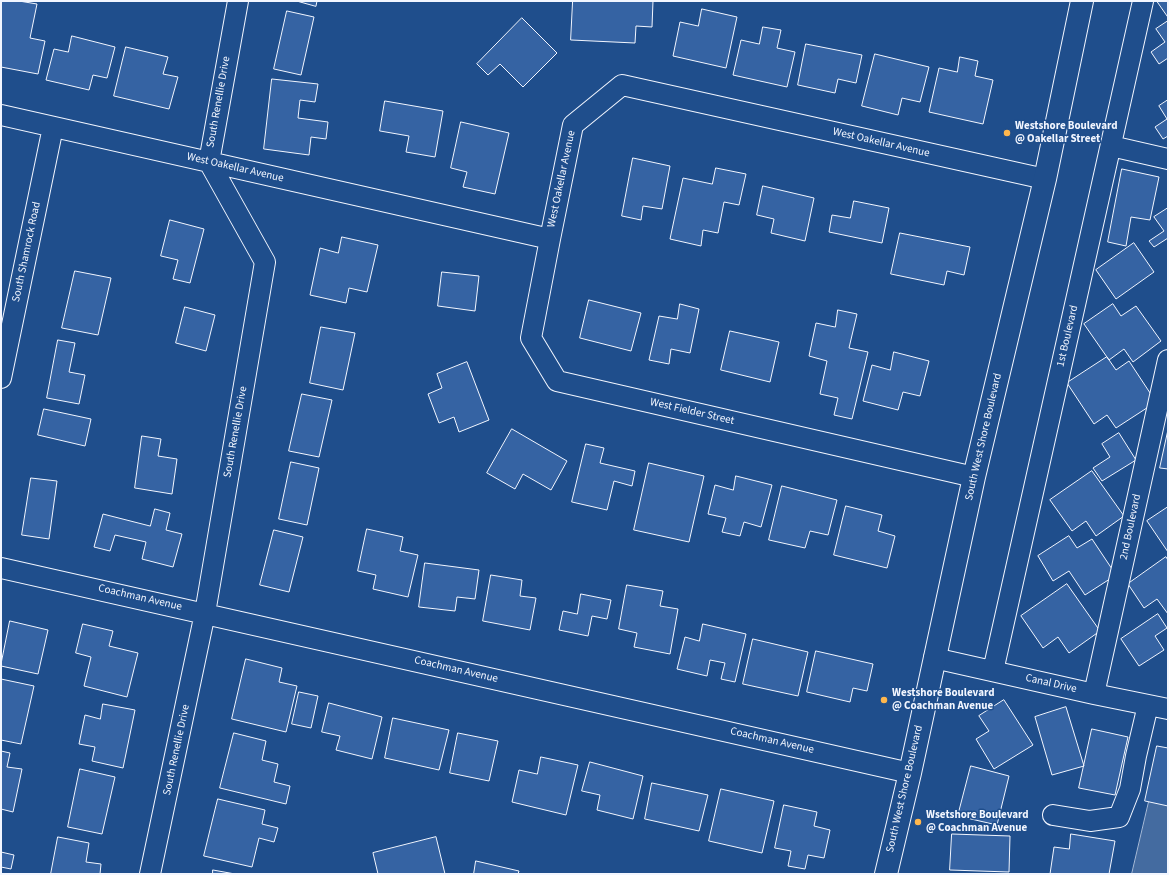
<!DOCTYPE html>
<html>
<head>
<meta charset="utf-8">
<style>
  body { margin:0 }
  #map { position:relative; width:1169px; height:875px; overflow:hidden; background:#1f4e8c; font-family:"Source Sans 3",sans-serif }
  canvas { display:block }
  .frame { position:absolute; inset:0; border:2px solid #f2f6ff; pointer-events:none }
</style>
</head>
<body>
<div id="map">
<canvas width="1169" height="875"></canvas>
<div class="frame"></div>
</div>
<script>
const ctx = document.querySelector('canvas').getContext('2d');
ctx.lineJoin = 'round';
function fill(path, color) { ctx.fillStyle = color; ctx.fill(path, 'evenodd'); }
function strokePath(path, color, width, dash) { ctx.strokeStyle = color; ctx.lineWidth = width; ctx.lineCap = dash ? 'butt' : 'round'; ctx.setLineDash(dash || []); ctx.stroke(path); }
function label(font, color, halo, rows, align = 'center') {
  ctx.font = font + ' "Source Sans 3",sans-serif'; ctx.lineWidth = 3; ctx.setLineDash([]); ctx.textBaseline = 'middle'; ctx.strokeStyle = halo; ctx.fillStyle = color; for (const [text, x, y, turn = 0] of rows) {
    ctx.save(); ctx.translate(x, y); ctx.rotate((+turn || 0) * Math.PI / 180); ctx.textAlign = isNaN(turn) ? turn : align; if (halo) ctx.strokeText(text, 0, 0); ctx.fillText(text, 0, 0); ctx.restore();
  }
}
const water = new Path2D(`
  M 1151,793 L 1168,797 L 1168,874 L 1132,874 Z`);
const building = new Path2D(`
  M 1,1 L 19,1 L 37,4 L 30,38 L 45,41 L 38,74 L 1,67 Z
  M 297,1 L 317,1 L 316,6 Z
  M 573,1 L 653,1 L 652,27 L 636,26 L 635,43 L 571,40 Z
  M 1157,1 L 1168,1 L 1168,17 Z
  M 702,9 L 737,17 L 726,68 L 673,56 L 680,22 L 698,26 Z
  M 287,11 L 314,17 L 301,75 L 274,69 Z
  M 522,18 L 557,53 L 523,87 L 500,64 L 488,75 L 477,64 Z
  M 1168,21 L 1168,58 L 1159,64 L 1151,52 L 1165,42 L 1156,29 Z
  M 763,27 L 781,30 L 777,48 L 795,52 L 787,87 L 733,75 L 741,40 L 759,44 Z
  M 72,36 L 115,47 L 107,78 L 93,75 L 89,90 L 46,80 L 54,49 L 68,52 Z
  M 806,44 L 862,55 L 856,83 L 838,79 L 835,93 L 798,85 Z
  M 126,47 L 168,57 L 163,74 L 178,77 L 169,109 L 114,96 Z
  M 875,54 L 929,67 L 920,102 L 902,98 L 898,115 L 862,106 Z
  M 960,57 L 978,61 L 975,76 L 993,80 L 983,124 L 929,112 L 939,68 L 957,72 Z
  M 272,79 L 318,84 L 315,102 L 300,100 L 298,118 L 328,122 L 326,139 L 311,137 L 309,155 L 264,149 Z
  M 1168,100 L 1168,136 L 1163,139 L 1155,127 L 1167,119 L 1159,106 Z
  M 385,101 L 443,111 L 435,157 L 406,152 L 409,136 L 380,131 Z
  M 461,122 L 509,133 L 495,194 L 463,187 L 467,172 L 451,168 Z
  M 633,158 L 670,166 L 662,209 L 643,206 L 641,220 L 622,216 Z
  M 716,168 L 746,174 L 739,205 L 724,202 L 718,233 L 703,230 L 701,246 L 670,239 L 683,178 L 712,184 Z
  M 1122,169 L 1159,177 L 1150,220 L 1131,217 L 1126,246 L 1108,242 Z
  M 763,186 L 814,198 L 805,241 L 771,233 L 774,219 L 757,215 Z
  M 854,201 L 889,208 L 882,243 L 829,232 L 832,215 L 850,218 Z
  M 1168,208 L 1168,238 L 1154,247 L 1149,241 L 1164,231 L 1154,217 Z
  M 170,220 L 204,229 L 190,283 L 173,279 L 178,260 L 161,256 Z
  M 900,233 L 970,247 L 964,275 L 947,271 L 944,285 L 891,274 Z
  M 342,237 L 378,245 L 367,292 L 349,288 L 346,303 L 310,295 L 320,248 L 338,253 Z
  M 1134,243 L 1154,272 L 1116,299 L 1096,270 Z
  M 75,271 L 111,278 L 98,335 L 62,328 Z
  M 442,272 L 479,276 L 475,311 L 438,306 Z
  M 589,300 L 641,313 L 631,351 L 580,338 Z
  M 680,304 L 699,309 L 690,353 L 671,349 L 669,364 L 649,360 L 659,316 L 677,319 Z
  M 1113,304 L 1121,316 L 1136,306 L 1161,341 L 1133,362 L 1124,349 L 1109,360 L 1084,324 Z
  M 185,307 L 215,315 L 206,351 L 176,343 Z
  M 838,310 L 857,314 L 849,348 L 868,352 L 852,419 L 834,415 L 838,398 L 820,394 L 827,361 L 809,356 L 816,323 L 835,327 Z
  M 321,327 L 355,333 L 343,390 L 310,383 Z
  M 730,331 L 779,342 L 770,382 L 721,370 Z
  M 58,340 L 75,343 L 69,372 L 85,375 L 79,404 L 47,398 Z
  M 894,352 L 929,361 L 920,396 L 903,392 L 898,410 L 863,401 L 872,365 L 890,370 Z
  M 1107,357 L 1116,370 L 1129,361 L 1156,402 L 1116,428 L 1107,415 L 1094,424 L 1067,383 Z
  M 467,362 L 489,420 L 459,432 L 454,417 L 439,423 L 428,394 L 442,388 L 437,374 Z
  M 302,394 L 332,400 L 319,457 L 289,451 Z
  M 44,409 L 91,419 L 85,446 L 38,435 Z
  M 512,429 L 567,461 L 551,490 L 523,474 L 515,489 L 487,473 Z
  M 1168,430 L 1168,469 L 1160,468 Z
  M 1119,433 L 1136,460 L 1102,481 L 1093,468 L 1110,457 L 1102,444 Z
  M 142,436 L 161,439 L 158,456 L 177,459 L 172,494 L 135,488 Z
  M 586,444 L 604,448 L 600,463 L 635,471 L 632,486 L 614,481 L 607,510 L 572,502 Z
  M 291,462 L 319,468 L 307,525 L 279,519 Z
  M 649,463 L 704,476 L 689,542 L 634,530 Z
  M 1092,471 L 1124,516 L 1096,536 L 1086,521 L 1072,531 L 1050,500 Z
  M 736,476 L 772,485 L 761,527 L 744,522 L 740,536 L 722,532 L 726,518 L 708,514 L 715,485 L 733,490 Z
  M 31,478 L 57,481 L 49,539 L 22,535 Z
  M 782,486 L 837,500 L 828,535 L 810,531 L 805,548 L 769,540 Z
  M 846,506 L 882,515 L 878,531 L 895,536 L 887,568 L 834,555 Z
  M 1168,507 L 1168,552 L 1147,521 Z
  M 155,509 L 170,513 L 166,530 L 182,534 L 173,567 L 142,559 L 146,542 L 115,535 L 110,551 L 94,547 L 103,514 L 150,526 Z
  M 367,529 L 403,537 L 400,551 L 418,555 L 408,597 L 373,589 L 376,575 L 358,571 Z
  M 274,530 L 303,537 L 289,592 L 260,585 Z
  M 1069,536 L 1077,548 L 1092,539 L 1116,575 L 1085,595 L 1069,571 L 1053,581 L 1038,556 Z
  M 1166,557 L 1168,560 L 1168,614 L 1157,599 L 1144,608 L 1128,584 Z
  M 425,563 L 479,570 L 475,599 L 457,597 L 455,611 L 419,607 Z
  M 491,575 L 522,580 L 520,596 L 536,598 L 530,630 L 483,621 Z
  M 1067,584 L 1100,631 L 1069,653 L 1058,637 L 1043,648 L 1021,616 Z
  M 627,585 L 663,591 L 660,606 L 678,609 L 670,654 L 634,647 L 637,633 L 619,629 Z
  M 581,594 L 611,600 L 607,619 L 592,616 L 588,636 L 559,630 L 563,611 L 577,614 Z
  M 1158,614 L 1167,628 L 1155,636 L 1164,650 L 1139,666 L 1121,639 Z
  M 10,621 L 48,630 L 38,674 L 1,666 Z
  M 83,624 L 113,631 L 109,646 L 138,653 L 127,697 L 84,686 L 91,657 L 76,653 Z
  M 703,624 L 746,634 L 735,682 L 721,679 L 725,663 L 710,660 L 707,676 L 677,669 L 685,637 L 699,641 Z
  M 753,639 L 808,652 L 798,696 L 743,684 Z
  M 816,651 L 873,664 L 867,691 L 853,688 L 850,702 L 807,692 Z
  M 246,659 L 282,668 L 279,682 L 297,686 L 286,732 L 232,719 Z
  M 1,679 L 34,686 L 21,744 L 1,740 Z
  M 299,692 L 318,696 L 311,728 L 292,724 Z
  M 1004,700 L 1033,745 L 994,769 L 976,739 L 989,731 L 979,716 Z
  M 329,703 L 382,717 L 372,759 L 336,750 L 340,736 L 322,732 Z
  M 103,704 L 135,710 L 123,768 L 92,761 L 95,747 L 79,744 L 85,715 L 100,719 Z
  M 1066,707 L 1084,766 L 1052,775 L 1035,717 Z
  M 393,718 L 449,730 L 439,770 L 385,758 Z
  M 1092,729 L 1128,737 L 1115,795 L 1079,788 Z
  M 234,733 L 266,741 L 262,760 L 278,764 L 274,782 L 290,786 L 286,804 L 220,788 Z
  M 458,733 L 498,741 L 489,781 L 450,773 Z
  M 1157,746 L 1168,748 L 1168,806 L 1145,801 Z
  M 1,751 L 10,753 L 7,767 L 22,769 L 13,812 L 1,809 Z
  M 541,757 L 578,765 L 566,815 L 512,802 L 519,770 L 537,774 Z
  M 590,762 L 643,776 L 633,819 L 597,810 L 600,795 L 582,791 Z
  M 971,766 L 1009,776 L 997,825 L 958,816 Z
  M 80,769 L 115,777 L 102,834 L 68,827 Z
  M 652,783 L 708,795 L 699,831 L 645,819 Z
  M 721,789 L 774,801 L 762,853 L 709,841 Z
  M 218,799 L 265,810 L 262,824 L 278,828 L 274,842 L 259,838 L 252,867 L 204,856 Z
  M 784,805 L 817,812 L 814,826 L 830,830 L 824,858 L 808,855 L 805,869 L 788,866 L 791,851 L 775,848 Z
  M 952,834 L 1010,836 L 1009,872 L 950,870 Z
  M 1071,834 L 1115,841 L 1109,874 L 1050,874 L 1054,847 L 1069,849 Z
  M 58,837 L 89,843 L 86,862 L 101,864 L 100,874 L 51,874 Z
  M 436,837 L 445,874 L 378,874 L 373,853 Z
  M 1,852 L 14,855 L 11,869 L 1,867 Z
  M 476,861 L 519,871 L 518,874 L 474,874 Z
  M 213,870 L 235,874 L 213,874 Z`);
const street = new Path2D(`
  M 1,115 L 550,239
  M 1111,146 L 1168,159
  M 1,378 L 53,127
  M 974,477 L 557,381 L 531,338 L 550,239 L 573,125 L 622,85 L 1045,179
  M 1,568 L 910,773
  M 934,658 L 1094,694 L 1168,709
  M 993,671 L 1143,1
  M 1094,694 L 1168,360
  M 1053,815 L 1090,821 L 1119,817 L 1130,789 L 1136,756 L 1148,705
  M 150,874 L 205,613 L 265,262 L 209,162 L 238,1`);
const secondary = new Path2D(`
  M 886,874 L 910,773 L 974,477 L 1045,179 L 1082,1`);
const markers = [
  [1007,133,4,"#ffb74d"],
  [884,700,4,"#ffb74d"],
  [918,822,4,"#ffb74d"]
];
const streetNames = [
  ["South Renellie Drive",219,102,-80],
  ["West Oakellar Avenue",881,143,13],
  ["West Oakellar Avenue",235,168,13],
  ["West Oakellar Avenue",562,179,-78],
  ["South Shamrock Road",27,252,-78],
  ["1st Boulevard",1068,336,-77],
  ["West Fielder Street",692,412,13],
  ["South Renellie Drive",236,432,-80],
  ["South West Shore Boulevard",984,437,-77],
  ["2nd Boulevard",1131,527,-78],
  ["Coachman Avenue",140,598,13],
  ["Coachman Avenue",456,670,13],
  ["Canal Drive",1051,684,13],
  ["Coachman Avenue",772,741,13],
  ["South Renellie Drive",177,750,-78],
  ["South West Shore Boulevard",905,789,-77]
];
const poiNames = [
  ["Westshore Boulevard",1015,127],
  ["@ Oakellar Street",1015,140],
  ["Westshore Boulevard",892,694],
  ["@ Coachman Avenue",892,707],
  ["Wsetshore Boulevard",926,816],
  ["@ Coachman Avenue",926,829]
];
fill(water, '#446ba0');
strokePath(water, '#a8bbd7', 1);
fill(building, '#3563a3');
strokePath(building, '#f2f6ff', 1);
strokePath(street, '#f2f6ff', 22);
strokePath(secondary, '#f2f6ff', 24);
strokePath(street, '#1f4e8c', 20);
strokePath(secondary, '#1f4e8c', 22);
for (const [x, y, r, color] of markers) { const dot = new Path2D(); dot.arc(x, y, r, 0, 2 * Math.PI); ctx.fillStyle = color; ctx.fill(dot); strokePath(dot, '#1f4e8c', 1.5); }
label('11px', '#f2f6ff', '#1f4e8c', streetNames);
label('bold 11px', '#f2f6ff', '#1f4e8c', poiNames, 'left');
</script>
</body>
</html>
